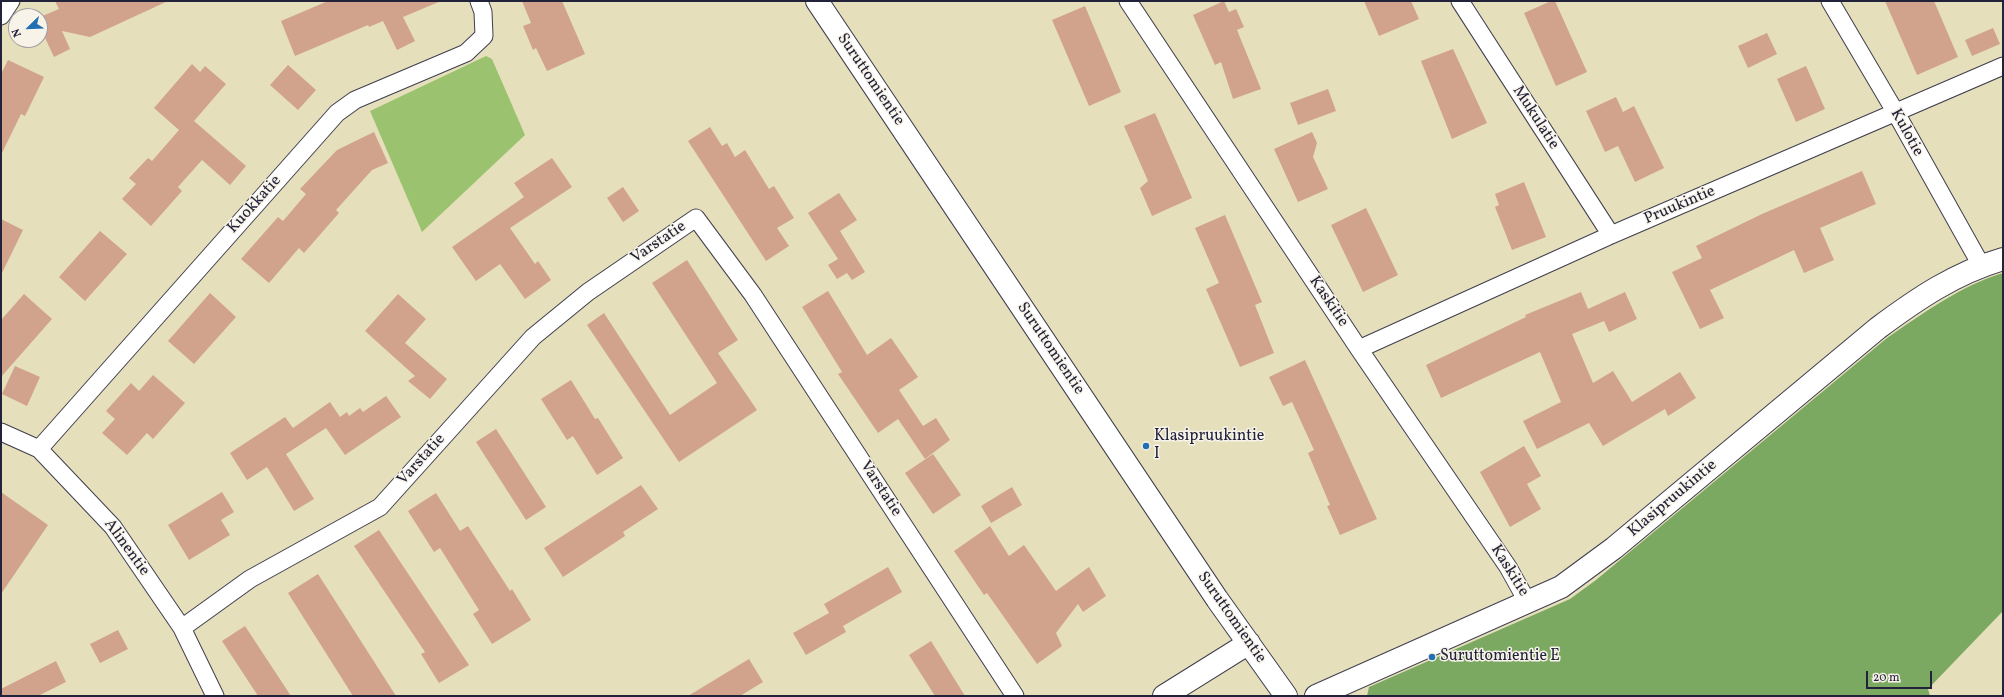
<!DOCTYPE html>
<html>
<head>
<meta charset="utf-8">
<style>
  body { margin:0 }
  #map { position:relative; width:2004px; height:697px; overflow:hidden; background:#e6dfbb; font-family:Vollkorn,serif }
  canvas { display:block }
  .frame { position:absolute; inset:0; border:2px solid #22223b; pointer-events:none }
  .north { position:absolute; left:8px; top:8px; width:40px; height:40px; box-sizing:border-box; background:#f7f3e8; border:1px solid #a29fa3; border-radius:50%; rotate:247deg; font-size:11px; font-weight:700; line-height:16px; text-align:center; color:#22223b }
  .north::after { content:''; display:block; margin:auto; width:14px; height:18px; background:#1f6fb2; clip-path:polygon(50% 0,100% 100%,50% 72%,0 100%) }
  .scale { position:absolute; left:1866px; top:671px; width:66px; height:18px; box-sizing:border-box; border:2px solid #22223b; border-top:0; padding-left:5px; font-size:12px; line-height:14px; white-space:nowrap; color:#22223b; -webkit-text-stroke:3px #f7f3e8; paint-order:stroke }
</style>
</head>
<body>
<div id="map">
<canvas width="2004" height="697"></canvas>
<div class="frame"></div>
<div class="north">N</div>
<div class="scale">20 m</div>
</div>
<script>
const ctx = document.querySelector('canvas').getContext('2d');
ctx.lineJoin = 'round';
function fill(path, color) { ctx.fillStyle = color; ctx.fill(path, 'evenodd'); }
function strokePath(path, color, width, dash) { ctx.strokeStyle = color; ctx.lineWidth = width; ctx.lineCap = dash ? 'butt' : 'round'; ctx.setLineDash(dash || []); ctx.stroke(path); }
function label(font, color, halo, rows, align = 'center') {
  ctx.font = font + ' Vollkorn,serif'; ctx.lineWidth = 3; ctx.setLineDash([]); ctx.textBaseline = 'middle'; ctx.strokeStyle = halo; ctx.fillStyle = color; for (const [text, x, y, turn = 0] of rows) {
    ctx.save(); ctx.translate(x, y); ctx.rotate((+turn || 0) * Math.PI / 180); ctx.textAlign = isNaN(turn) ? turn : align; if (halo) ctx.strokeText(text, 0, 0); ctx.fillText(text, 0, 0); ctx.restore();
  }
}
const green = new Path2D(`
  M 486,56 L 492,59 L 525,135 L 422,232 L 370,111 Z`);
const forest = new Path2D(`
  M 2003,273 L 2003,611 L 1928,689 L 1930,696 L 1367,696 L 1369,687 L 1570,599 L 1596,580 L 1887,338 C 1922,314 1962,285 2003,273 Z`);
const building = new Path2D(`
  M 55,1 L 168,1 L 90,37 L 62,31 L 70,49 L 54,57 L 40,27 L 40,17 L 59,9 Z
  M 328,1 L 441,1 L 403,17 L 415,41 L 397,50 L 383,21 L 369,27 L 368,25 L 295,56 L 281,21 Z
  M 522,1 L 562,1 L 585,54 L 547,71 L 536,48 L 533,50 L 523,26 L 531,23 Z
  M 1224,1 L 1229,12 L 1236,9 L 1244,27 L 1237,30 L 1261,89 L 1233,99 L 1221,62 L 1215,65 L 1193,15 Z
  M 1364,1 L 1411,1 L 1419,19 L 1379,36 Z
  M 1551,1 L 1555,1 L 1587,72 L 1556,86 L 1524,13 Z
  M 1885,1 L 1934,1 L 1958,57 L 1917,75 Z
  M 1085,6 L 1121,92 L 1089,106 L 1052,20 Z
  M 1993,28 L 2000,44 L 1972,56 L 1965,40 Z
  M 1767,33 L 1777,54 L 1748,68 L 1738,46 Z
  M 1453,49 L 1487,123 L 1452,139 L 1421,61 Z
  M 8,60 L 44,77 L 25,116 L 21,114 L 1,155 L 1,74 Z
  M 192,64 L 200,72 L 205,66 L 226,84 L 194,121 L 246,166 L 230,185 L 202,160 L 178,187 L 182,191 L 151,226 L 122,199 L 136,184 L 129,178 L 148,158 L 152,161 L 179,130 L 154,108 Z
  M 288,65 L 316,90 L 298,110 L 270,85 Z
  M 1806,66 L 1825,109 L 1796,122 L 1777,79 Z
  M 1328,89 L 1336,111 L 1298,125 L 1290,103 Z
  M 1616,97 L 1623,112 L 1634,106 L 1664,168 L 1635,182 L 1618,146 L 1605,152 L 1586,111 Z
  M 1155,113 L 1192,198 L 1152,216 L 1140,188 L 1148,181 L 1124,126 Z
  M 710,127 L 722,146 L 727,143 L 735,157 L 745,150 L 769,189 L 774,186 L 794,218 L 777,228 L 789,246 L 766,261 L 688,141 Z
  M 374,132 L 388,163 L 372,170 L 336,210 L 339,213 L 304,253 L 299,248 L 269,283 L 241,259 L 278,217 L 283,221 L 306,194 L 300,189 L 337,150 Z
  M 1312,132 L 1317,143 L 1313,157 L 1328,189 L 1298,202 L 1274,149 Z
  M 552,158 L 572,187 L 510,228 L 535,264 L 538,261 L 551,280 L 525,299 L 500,264 L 476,281 L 452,247 L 524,197 L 514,183 Z
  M 1862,171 L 1876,204 L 1820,228 L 1834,260 L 1804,273 L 1794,250 L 1710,290 L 1724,318 L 1700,329 L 1672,272 L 1702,258 L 1696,246 L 1762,214 Z
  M 1524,182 L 1546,237 L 1512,250 L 1495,207 L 1499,205 L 1495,194 Z
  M 623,187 L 639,211 L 623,222 L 607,198 Z
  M 839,193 L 857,220 L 840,231 L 865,272 L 852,280 L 847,273 L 837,279 L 828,265 L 838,259 L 808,213 Z
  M 1366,208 L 1398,275 L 1363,292 L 1331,225 Z
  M 1225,215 L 1262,302 L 1255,305 L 1274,353 L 1240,367 L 1206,289 L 1219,283 L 1195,228 Z
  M 1,219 L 23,230 L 1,275 Z
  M 100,231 L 127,254 L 85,301 L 59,277 Z
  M 687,260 L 738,340 L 718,353 L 757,410 L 679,462 L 587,325 L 604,313 L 670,415 L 717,383 L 652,283 Z
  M 828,291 L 867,355 L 891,338 L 918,377 L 899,390 L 923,426 L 936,418 L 950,440 L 925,459 L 898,419 L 878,433 L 838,374 L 842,372 L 802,307 Z
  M 1581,292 L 1588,309 L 1625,292 L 1637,319 L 1609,332 L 1604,321 L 1572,334 L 1593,383 L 1613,371 L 1632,402 L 1680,372 L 1696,398 L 1668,416 L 1665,409 L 1603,446 L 1589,423 L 1537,449 L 1523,421 L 1561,402 L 1540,352 L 1441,398 L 1426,365 L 1526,317 L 1525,315 Z
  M 210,293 L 236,317 L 194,364 L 168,341 Z
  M 24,294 L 52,319 L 1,377 L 1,320 Z
  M 398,294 L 426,319 L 405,343 L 447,379 L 430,399 L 408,381 L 415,376 L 365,331 Z
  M 1305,360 L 1377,519 L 1340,535 L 1327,506 L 1330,505 L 1308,453 L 1314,450 L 1292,402 L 1283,406 L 1269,377 Z
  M 15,366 L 40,377 L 27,406 L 2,394 Z
  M 153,375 L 185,403 L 153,439 L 147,433 L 127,455 L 102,433 L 115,419 L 106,411 L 131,383 L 139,391 Z
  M 571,380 L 595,419 L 598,418 L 623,458 L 597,475 L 573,436 L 567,440 L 541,399 Z
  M 386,396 L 401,417 L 345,455 L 326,428 L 286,454 L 314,499 L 294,511 L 267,467 L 247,480 L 230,453 L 285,417 L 293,428 L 330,402 L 340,417 L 347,412 L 349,416 L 360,408 L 363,412 Z
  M 496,429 L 546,507 L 526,520 L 476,442 Z
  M 1524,446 L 1541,476 L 1527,484 L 1541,509 L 1510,527 L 1480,472 Z
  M 933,454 L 961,495 L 933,514 L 905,473 Z
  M 641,485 L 658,509 L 623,532 L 625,536 L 563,577 L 544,548 Z
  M 1012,487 L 1022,505 L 991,523 L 981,506 Z
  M 1,492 L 48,525 L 1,594 Z
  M 222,492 L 234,512 L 221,520 L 230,535 L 189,560 L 168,525 Z
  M 436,493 L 460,531 L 468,526 L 510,591 L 512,589 L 531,620 L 492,644 L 473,614 L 479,610 L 440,548 L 434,552 L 408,511 Z
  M 990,526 L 1009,556 L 1024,545 L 1056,591 L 1089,567 L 1106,596 L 1083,612 L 1078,604 L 1056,633 L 1062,646 L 1037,664 L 987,593 L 984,595 L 954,551 Z
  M 379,530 L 469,665 L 439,683 L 421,654 L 425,652 L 354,546 Z
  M 888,567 L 902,592 L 843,626 L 846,632 L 806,655 L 793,633 L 829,613 L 824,604 Z
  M 318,574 L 396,696 L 353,696 L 288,593 Z
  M 245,626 L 291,696 L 258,696 L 222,641 Z
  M 118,630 L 128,649 L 100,663 L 90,644 Z
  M 931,641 L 965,696 L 935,696 L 909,655 Z
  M 749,659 L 763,682 L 740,696 L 688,696 Z
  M 56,661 L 66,682 L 38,696 L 1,696 L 1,689 Z`);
const minor = new Path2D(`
  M 1128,1 L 1359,349 L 1508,567 L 1528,603
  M 1460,1 L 1611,235
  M 1830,1 L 1896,113 L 1981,265
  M 1,16 L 11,1
  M 1359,349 L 1611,235 L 2003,66
  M 1,432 L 39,449 L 113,527 L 182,628 L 215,696
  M 39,449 L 337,113 L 355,100 L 466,53 L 484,36 L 483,12 L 479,1
  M 182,628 L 250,579 L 380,507 L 533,337 L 588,292 L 696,218 L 753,295 L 1015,696`);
const tertiary = new Path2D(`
  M 817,1 L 1217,599 L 1286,696
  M 1164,696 L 1249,643`);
const secondary = new Path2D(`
  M 1316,696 L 1561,587 L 1614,548 L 1878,328 C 1917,299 1955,273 2003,259`);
const markers = [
  [1146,446,4,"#1f6fb2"],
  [1432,657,4,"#1f6fb2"]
];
const streetNames = [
  ["Suruttomientie",870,80,56],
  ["Mukulatie",1535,118,57],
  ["Kulotie",1906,133,61],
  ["Kuokkatie",255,205,-48],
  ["Pruukintie",1680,206,-23],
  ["Varstatie",659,243,-34],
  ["Kaskitie",1328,302,56],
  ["Suruttomientie",1050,349,56],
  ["Varstatie",422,460,-48],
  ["Varstatie",880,489,57],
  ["Klasipruukintie",1673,499,-40],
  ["Alinentie",126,548,54],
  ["Kaskitie",1509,571,58],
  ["Suruttomientie",1231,618,55]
];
const poiNames = [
  ["Klasipruukintie",1154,437],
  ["I",1154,455],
  ["Suruttomientie E",1440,657]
];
fill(green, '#9bc36f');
fill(forest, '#7ca962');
fill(building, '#d1a38c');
strokePath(minor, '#3f3e4e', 19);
strokePath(tertiary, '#3f3e4e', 24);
strokePath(secondary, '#3f3e4e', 24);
strokePath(minor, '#fff', 17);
strokePath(tertiary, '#fff', 22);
strokePath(secondary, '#fff', 22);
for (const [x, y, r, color] of markers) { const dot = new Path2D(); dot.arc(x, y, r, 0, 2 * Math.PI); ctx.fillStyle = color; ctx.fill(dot); strokePath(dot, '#f7f3e8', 1.5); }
label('16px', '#22223b', '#f7f3e8', streetNames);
label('16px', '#22223b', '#f7f3e8', poiNames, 'left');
</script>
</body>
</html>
